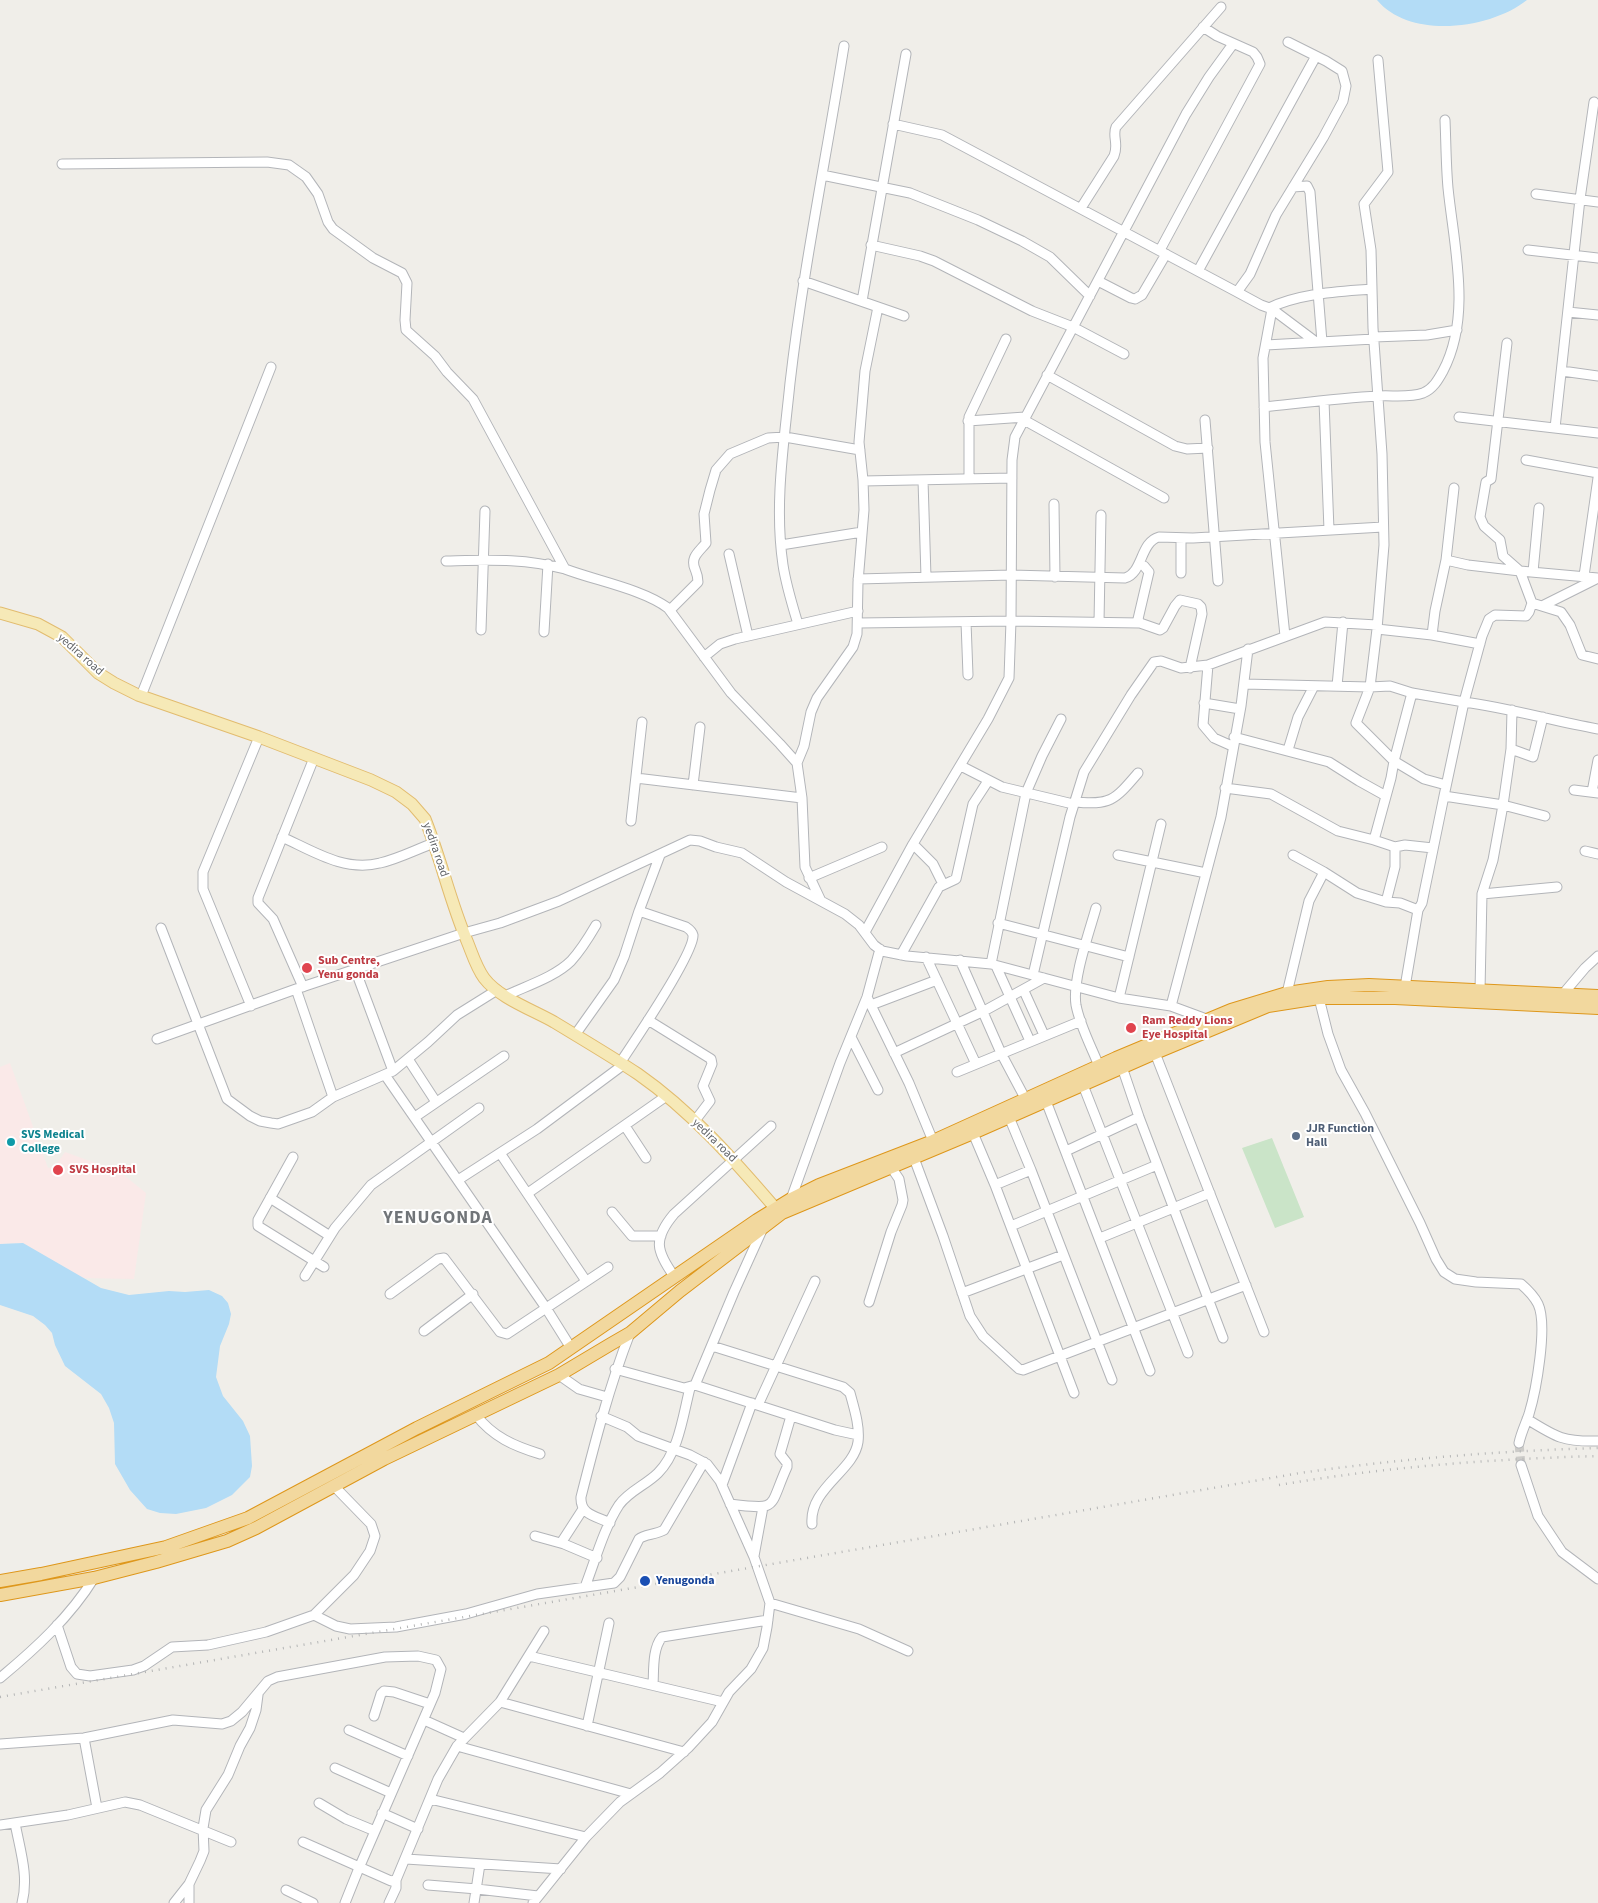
<!DOCTYPE html>
<html>
<head>
<meta charset="utf-8">
<style>
  body { margin:0 }
  canvas { display:block; background:#f0eee9 }
</style>
</head>
<body>
<canvas width="1598" height="1903"></canvas>
<script>
const ctx = document.querySelector('canvas').getContext('2d');
ctx.lineJoin = 'round';
function fill(path, color) { ctx.fillStyle = color; ctx.fill(path, 'evenodd'); }
function strokePath(path, color, width, dash) { ctx.strokeStyle = color; ctx.lineWidth = width; ctx.lineCap = dash ? 'butt' : 'round'; ctx.setLineDash(dash || []); ctx.stroke(path); }
function label(font, color, halo, rows, align = 'center') {
  ctx.font = font + ' "Source Sans 3",sans-serif'; ctx.lineWidth = 4; ctx.setLineDash([]); ctx.textBaseline = 'middle'; ctx.strokeStyle = halo; ctx.fillStyle = color; for (const [text, x, y, turn = 0] of rows) {
    ctx.save(); ctx.translate(x, y); ctx.rotate((+turn || 0) * Math.PI / 180); ctx.textAlign = isNaN(turn) ? turn : align; if (halo) ctx.strokeText(text, 0, 0); ctx.fillText(text, 0, 0); ctx.restore();
  }
}
const medical = new Path2D(`
  M 10,1063 L 48,1168 L 55,1166 L 65,1152 L 120,1172 L 146,1193 L 134,1279 L 82,1278 L 23,1243 L 0,1244 L 0,1067 Z`);
const green = new Path2D(`
  M 1272,1138 L 1304,1217 L 1275,1228 L 1242,1148 Z`);
const water = new Path2D(`
  M 1377,0 L 1527,0 C 1491,29 1410,40 1377,0 Z
  M 23,1243 L 101,1288 L 129,1295 L 169,1291 L 185,1292 L 209,1290 L 222,1296 L 228,1303 L 231,1314 L 229,1324 L 220,1346 L 216,1377 L 223,1396 L 243,1421 L 250,1436 L 252,1466 L 250,1477 L 232,1495 L 206,1508 L 176,1514 L 160,1513 L 147,1509 L 130,1490 L 115,1464 L 114,1423 L 109,1408 L 101,1394 L 65,1366 L 55,1345 L 52,1333 L 45,1325 L 33,1316 L 0,1305 L 0,1244 Z`);
const minorTunnel = new Path2D(`
  M 1519,1443 L 1521,1465`);
const minor = new Path2D(`
  M 893,124 L 942,135 L 1237,292
  M 62,164 L 267,162 L 289,165 L 306,177 L 318,194 L 328,222 L 333,229 L 373,258 L 402,273 L 407,283 L 405,320 L 406,330 L 435,356 L 447,372 L 473,399 L 565,569 C 597,581 642,589 668,608 L 731,693 L 780,744 L 797,763 L 802,798 L 805,867 L 821,901
  M 822,175 L 910,193 L 978,220 L 1022,241 L 1050,257 L 1090,296
  M 1293,187 L 1307,186 L 1310,192 L 1322,342
  M 1536,194 L 1598,202
  M 1081,208 L 1114,156 C 1119,144 1112,136 1116,127 L 1221,7
  M 871,245 L 920,256 L 934,261 L 1032,311 L 1073,327 L 1124,354
  M 1160,250 L 1260,64 L 1257,57 L 1253,52 L 1217,36 L 1203,27
  M 1528,250 L 1598,258
  M 1198,271 L 1316,56
  M 803,281 L 904,316
  M 1098,281 L 1131,298 L 1135,299 L 1142,295 L 1166,254
  M 862,301 L 906,54
  M 1269,308 C 1301,293 1337,292 1372,289
  M 1272,309 L 1316,342
  M 1568,312 L 1598,315
  M 1374,337 L 1427,335 L 1457,330
  M 1266,345 L 1374,339
  M 1562,371 L 1598,376
  M 1047,375 L 1175,446 L 1187,449 L 1208,448
  M 1324,401 L 1329,530
  M 1264,407 C 1302,403 1340,398 1378,396 C 1392,395 1409,398 1423,393 C 1433,389 1438,380 1443,371 C 1472,316 1454,247 1448,188 C 1446,166 1446,143 1445,120
  M 1459,417 L 1598,433
  M 1024,420 L 1164,498
  M 1205,420 L 1218,581
  M 968,421 L 1025,417
  M 1555,428 L 1580,199 L 1594,102
  M 1526,460 L 1598,473
  M 969,479 L 969,417 L 1006,339
  M 923,480 L 926,577
  M 863,481 L 1012,478
  M 1054,504 L 1055,577
  M 1181,538 L 1181,573
  M 781,545 L 862,532
  M 729,554 L 748,636
  M 1446,560 L 1468,565 L 1520,571 L 1503,556 L 1500,540 L 1484,526 L 1480,517 L 1486,482 L 1491,479 L 1507,343
  M 446,561 C 489,560 524,558 565,569
  M 1139,564 L 1144,566 L 1149,572 L 1138,619 L 1140,623 L 1160,630 L 1163,628 L 1175,606 L 1180,600 L 1198,604 L 1201,607 L 1202,614 L 1190,668
  M 1533,572 L 1539,508
  M 1584,576 L 1598,478
  M 858,579 L 1011,575 L 1125,578 C 1143,573 1140,542 1159,537 L 1193,538 L 1383,527
  M 1532,603 L 1520,571 L 1598,578
  M 1544,605 L 1598,578
  M 670,610 L 698,582 C 698,576 697,574 695,569 C 690,557 699,552 706,543 L 704,514 L 710,490 L 716,470 L 730,454 L 768,438 L 785,437 L 860,450
  M 966,622 L 968,675
  M 1099,622 L 1101,515
  M 859,623 L 1011,621 L 1140,623
  M 798,624 C 792,604 786,585 783,565 C 774,505 784,443 790,383 C 803,270 826,159 844,46
  M 1377,629 L 1384,545 L 1382,454 L 1373,328 L 1371,250 L 1364,204 L 1388,172 L 1378,60
  M 481,630 L 485,511
  M 544,632 L 548,564
  M 1432,635 L 1480,644
  M 1285,636 L 1265,442 L 1263,358 L 1272,309 L 1261,305 L 1237,292 L 1250,274 L 1276,215 L 1323,138 L 1343,101 L 1346,86 L 1342,71 L 1326,61 L 1288,42
  M 704,657 L 720,644 L 735,639 L 858,611
  M 1598,659 L 1582,655 L 1570,625 L 1561,612 L 1532,603 L 1529,612 L 1526,616 L 1495,615 L 1489,619 L 1482,636 L 1464,702 C 1509,708 1553,721 1598,729
  M 1208,665 L 1203,725 L 1214,738 L 1232,746
  M 1244,684 L 1370,687 L 1377,629 L 1432,635 L 1435,611 L 1446,560 L 1454,488
  M 1337,686 L 1343,622
  M 1412,693 L 1394,761 L 1356,723 L 1370,687 L 1390,686 L 1412,693 L 1464,702 L 1444,796 L 1503,805 L 1493,860 L 1482,894 L 1557,887
  M 141,696 L 271,367
  M 1204,703 L 1240,709
  M 1543,717 L 1533,757 L 1511,749 L 1503,805 L 1545,816
  M 1234,737 L 1329,762 L 1359,781 L 1386,796
  M 1511,749 L 1512,710
  M 1288,750 L 1298,717 L 1314,686
  M 797,763 L 804,746 L 811,712 L 817,698 L 853,647 L 857,634 L 858,582 L 864,510 L 863,480 L 859,442 L 865,371 L 878,307
  M 961,766 L 1002,787 L 1073,804
  M 636,778 L 802,798
  M 693,785 L 700,727
  M 1225,788 L 1271,794 L 1338,831 L 1374,840
  M 1574,790 L 1598,793
  M 1592,792 L 1598,760
  M 1074,802 C 1111,805 1114,801 1138,773
  M 631,821 L 642,722
  M 282,837 C 313,851 344,872 380,863 C 398,859 417,849 434,843
  M 913,844 L 933,864 L 943,884
  M 1395,847 L 1374,840 L 1391,778 L 1394,761 L 1424,779 L 1446,785
  M 1585,851 L 1598,854
  M 1118,855 L 1206,873
  M 1293,855 L 1324,872
  M 809,878 L 882,847
  M 1096,908 C 1089,933 1072,980 1076,1005 C 1080,1026 1091,1046 1099,1066
  M 1418,910 L 1400,903 L 1386,902 L 1395,867 L 1395,847 L 1405,845 L 1433,848
  M 998,923 L 1129,957
  M 161,928 L 227,1099 L 250,1116 L 260,1121 L 271,1123 L 278,1124 L 312,1112 L 333,1097 L 393,1071 L 428,1042 L 457,1015 L 497,990
  M 865,932 L 913,844 L 988,719 L 1009,678 L 1011,621 L 1012,460 L 1015,437 L 1186,114 L 1209,77 L 1233,44
  M 901,955 L 939,887 L 956,879 L 973,804 L 988,781
  M 926,957 L 976,1064
  M 960,960 L 1001,1053 L 1026,1100
  M 991,964 L 1026,793 L 1042,756 L 1061,719
  M 996,966 L 1030,1041
  M 355,969 L 393,1071
  M 1033,975 L 1070,817 L 1084,772 L 1131,695 L 1154,662 L 1161,661 L 1181,668 L 1208,665 L 1325,622 L 1377,625
  M 303,987 L 273,919 L 258,903 L 258,898 L 314,758
  M 1405,987 L 1418,910 L 1422,903 L 1444,796
  M 296,989 L 333,1097
  M 1024,991 L 1044,1035
  M 1480,991 L 1482,894
  M 1287,993 L 1309,901 L 1324,872 L 1357,893 L 1386,902
  M 1563,994 L 1585,968 L 1598,956
  M 505,996 C 526,986 555,977 571,961 C 581,950 589,937 596,925
  M 867,997 L 909,1083 L 933,1141
  M 1119,998 L 1161,824
  M 1319,998 L 1328,1034 L 1341,1070 L 1365,1113 L 1420,1223 L 1436,1259 L 1444,1272 L 1455,1279 L 1476,1282 L 1521,1284 C 1528,1290 1534,1296 1538,1304 C 1548,1325 1536,1391 1529,1414 C 1526,1423 1521,1433 1519,1443
  M 871,1005 L 937,980
  M 251,1006 L 203,889 L 203,872 L 259,737
  M 1171,1006 L 1221,817 L 1241,706 L 1248,649
  M 648,1020 L 711,1059 L 712,1064 L 703,1086 L 710,1101 L 694,1122
  M 575,1035 L 614,980 L 624,957 L 639,911 L 660,855
  M 851,1037 L 878,1090
  M 157,1039 L 296,989 L 464,933 L 500,923 L 559,901 L 690,840 L 700,841 L 716,847 L 742,853 L 786,882 L 845,914 L 859,925 L 874,945 L 882,951 L 907,956 L 991,964 L 1119,998 L 1171,1006 L 1209,1020
  M 894,1053 L 984,1011 L 1044,978
  M 1155,1053 L 1264,1332
  M 408,1059 L 436,1102
  M 620,1063 C 632,1045 695,952 693,935 C 692,931 689,929 686,927 L 639,911
  M 1122,1067 L 1139,1117 L 1223,1338
  M 957,1072 L 1081,1021
  M 385,1075 L 546,1308 L 571,1348
  M 1083,1085 L 1188,1353
  M 1046,1101 L 1150,1371
  M 415,1117 L 504,1056
  M 1009,1117 L 1031,1170 L 1112,1380
  M 625,1126 L 646,1158
  M 973,1133 L 995,1185 L 1074,1393
  M 1066,1151 L 1139,1117
  M 500,1153 L 586,1281
  M 293,1157 L 258,1220 L 258,1226 L 324,1267
  M 914,1158 L 943,1236 L 970,1316 L 983,1336 L 1019,1369 L 1023,1370 L 1246,1285
  M 458,1180 L 537,1129 L 623,1065
  M 995,1185 L 1031,1170
  M 528,1193 L 665,1097
  M 270,1198 L 330,1236
  M 791,1199 L 840,1063 L 867,997 L 880,949
  M 612,1212 L 632,1236 L 661,1236
  M 1011,1226 L 1157,1165
  M 1100,1238 L 1210,1193
  M 305,1276 L 335,1228 L 371,1185 L 479,1108
  M 674,1276 C 656,1251 653,1239 674,1214 L 771,1126
  M 962,1293 L 1063,1255
  M 390,1294 L 438,1259 L 444,1258 L 500,1332 L 507,1334 L 608,1267
  M 869,1302 L 891,1232 L 902,1205 L 903,1200 L 899,1179 L 891,1167
  M 424,1331 L 473,1294
  M 712,1346 L 843,1387 L 850,1393 C 854,1408 860,1426 858,1442 C 854,1471 809,1488 812,1524
  M 615,1369 L 684,1388 L 695,1385 L 734,1292 L 763,1228
  M 559,1375 L 579,1389 L 607,1397
  M 695,1385 L 835,1430 L 858,1435
  M 758,1405 L 815,1281
  M 476,1415 C 493,1437 514,1446 540,1454
  M 1527,1419 C 1556,1437 1563,1442 1598,1441
  M 1521,1465 L 1538,1516 L 1562,1552 L 1598,1579
  M 722,1485 L 752,1403
  M 730,1504 C 780,1510 768,1509 787,1467 L 787,1463 L 780,1454 L 791,1416
  M 610,1523 C 596,1516 580,1515 581,1497 C 595,1442 609,1387 630,1333
  M 535,1536 L 564,1544 L 597,1558
  M 561,1543 L 583,1509
  M 754,1556 L 763,1507
  M 585,1587 C 595,1561 604,1528 619,1505 C 629,1491 646,1485 658,1473 C 679,1452 683,1415 690,1388
  M 770,1603 L 859,1629 L 908,1651
  M 314,1615 L 336,1626 L 350,1629 L 396,1627 L 466,1614 L 537,1594 L 614,1583 L 620,1577 L 639,1539 C 644,1534 655,1535 664,1530 L 704,1462
  M 57,1625 L 71,1667 L 77,1674 L 90,1676 L 133,1670 L 144,1666 L 172,1647 L 208,1645 L 266,1632 L 314,1615 L 354,1575 L 370,1551 L 375,1536 L 371,1524 L 334,1486
  M 529,1656 L 723,1702
  M 0,1678 C 35,1649 70,1617 94,1578
  M 653,1685 C 654,1671 652,1649 662,1637 L 768,1620
  M 500,1702 L 684,1752
  M 374,1716 L 381,1694 L 384,1691 L 394,1692 L 430,1704
  M 424,1720 L 464,1738
  M 587,1726 L 609,1623
  M 349,1730 L 408,1756
  M 84,1738 L 97,1808
  M 0,1744 L 84,1738 L 173,1720 L 222,1724 L 231,1721 L 242,1712 L 268,1681 L 277,1677 L 385,1657 L 418,1656 L 436,1660 L 441,1669 L 435,1693 L 359,1868 L 345,1903
  M 457,1746 L 631,1794
  M 335,1768 L 391,1793
  M 430,1799 L 586,1837
  M 319,1803 L 346,1819 L 375,1831
  M 382,1813 L 418,1829
  M 15,1823 C 20,1850 29,1876 22,1903
  M 0,1825 L 68,1815 L 125,1802 L 140,1805 L 231,1842
  M 303,1842 L 391,1881 L 396,1880 L 438,1779 L 457,1746 L 500,1702 L 544,1631
  M 406,1859 L 561,1869
  M 189,1884 L 189,1903
  M 428,1885 L 477,1889 L 538,1896
  M 286,1890 L 313,1903
  M 174,1903 L 189,1884 L 200,1861 L 204,1851 L 203,1828 L 206,1810 L 228,1775 L 240,1746 L 250,1728 L 256,1710 L 258,1695
  M 389,1903 L 396,1888 L 396,1880
  M 474,1903 L 480,1864
  M 533,1903 L 586,1837 L 620,1802 L 660,1773 L 688,1748 L 712,1722 L 729,1692 L 751,1669 L 763,1648 L 767,1627 L 770,1603 L 754,1557 L 720,1481 L 707,1464 L 690,1455 L 638,1436 L 627,1427 L 601,1416`);
const major = new Path2D(`
  M 0,613 L 38,624 L 62,637 L 98,673 L 114,683 L 138,695 L 259,737 L 371,780 L 396,792 L 412,804 L 425,819 C 441,859 450,901 467,941 C 472,953 476,967 484,978 C 499,998 533,1010 554,1022 C 582,1039 611,1056 638,1074 C 691,1111 734,1160 776,1209`);
const highway = new Path2D(`
  M 0,1581 L 41,1574 L 166,1547 L 248,1518 L 417,1428 L 549,1363 L 757,1220 L 791,1199 L 819,1185 L 933,1141 L 1116,1058 L 1231,1010 L 1287,993 L 1328,987 L 1369,985 L 1598,996
  M 0,1595 L 94,1578 L 156,1562 L 227,1541 L 256,1528 L 384,1459 L 559,1375 L 611,1344 L 630,1333 L 680,1291 L 782,1213 L 973,1133 L 1155,1053 L 1268,1006 L 1319,998 L 1395,998 L 1598,1008`);
const rail = new Path2D(`
  M 1279,1485 C 1385,1467 1491,1459 1598,1456
  M 0,1697 L 1300,1473 C 1399,1459 1498,1451 1598,1448`);
const markers = [
  [307,968,6,"#e0444e"],
  [1131,1028,6,"#e0444e"],
  [1296,1136,5,"#5c6f8a"],
  [11,1142,5,"#0f9aa8"],
  [58,1170,6,"#e0444e"],
  [645,1581,6,"#1a4fb4"]
];
const streetNames = [
  ["yedira road",80,655,41],
  ["yedira road",435,850,71],
  ["yedira road",714,1141,44]
];
const healthNames = [
  ["Sub Centre,",318,961],
  ["Yenu gonda",318,975],
  ["Ram Reddy Lions",1142,1021],
  ["Eye Hospital",1142,1035],
  ["SVS Hospital",69,1170]
];
const serviceNames = [
  ["JJR Function",1306,1129],
  ["Hall",1306,1143]
];
const cultureNames = [
  ["SVS Medical",21,1135],
  ["College",21,1149]
];
const transitNames = [
  ["Yenugonda",656,1581]
];
const districtNames = [
  ["YENUGONDA",438,1219]
];
fill(medical, '#fae9e8');
fill(green, '#cae4c8');
fill(water, '#b3dcf6');
strokePath(minorTunnel, '#cccbc8', 9, [9, 4.5]);
strokePath(minor, '#b3b5b9', 11);
strokePath(major, '#e2bc6f', 13);
strokePath(highway, '#de971b', 14);
strokePath(minor, '#fff', 9);
strokePath(major, '#f6e9b7', 11);
strokePath(highway, '#f2d89e', 12);
strokePath(rail, '#b4b5b5', 2.5, [1, 6]);
for (const [x, y, r, color] of markers) { const dot = new Path2D(); dot.arc(x, y, r, 0, 2 * Math.PI); ctx.fillStyle = color; ctx.fill(dot); strokePath(dot, '#fff', 2); }
label('12px', '#606367', '#fff', streetNames);
label('bold 12px', '#be3a42', '#fff', healthNames, 'left');
label('bold 12px', '#4e5e75', '#fff', serviceNames, 'left');
label('bold 12px', '#0d838f', '#fff', cultureNames, 'left');
label('bold 12px', '#164399', '#fff', transitNames, 'left');
ctx.letterSpacing = '1px';
label('bold 18px', '#717579', '#fff', districtNames);
ctx.letterSpacing = '0px';
</script>
</body>
</html>
